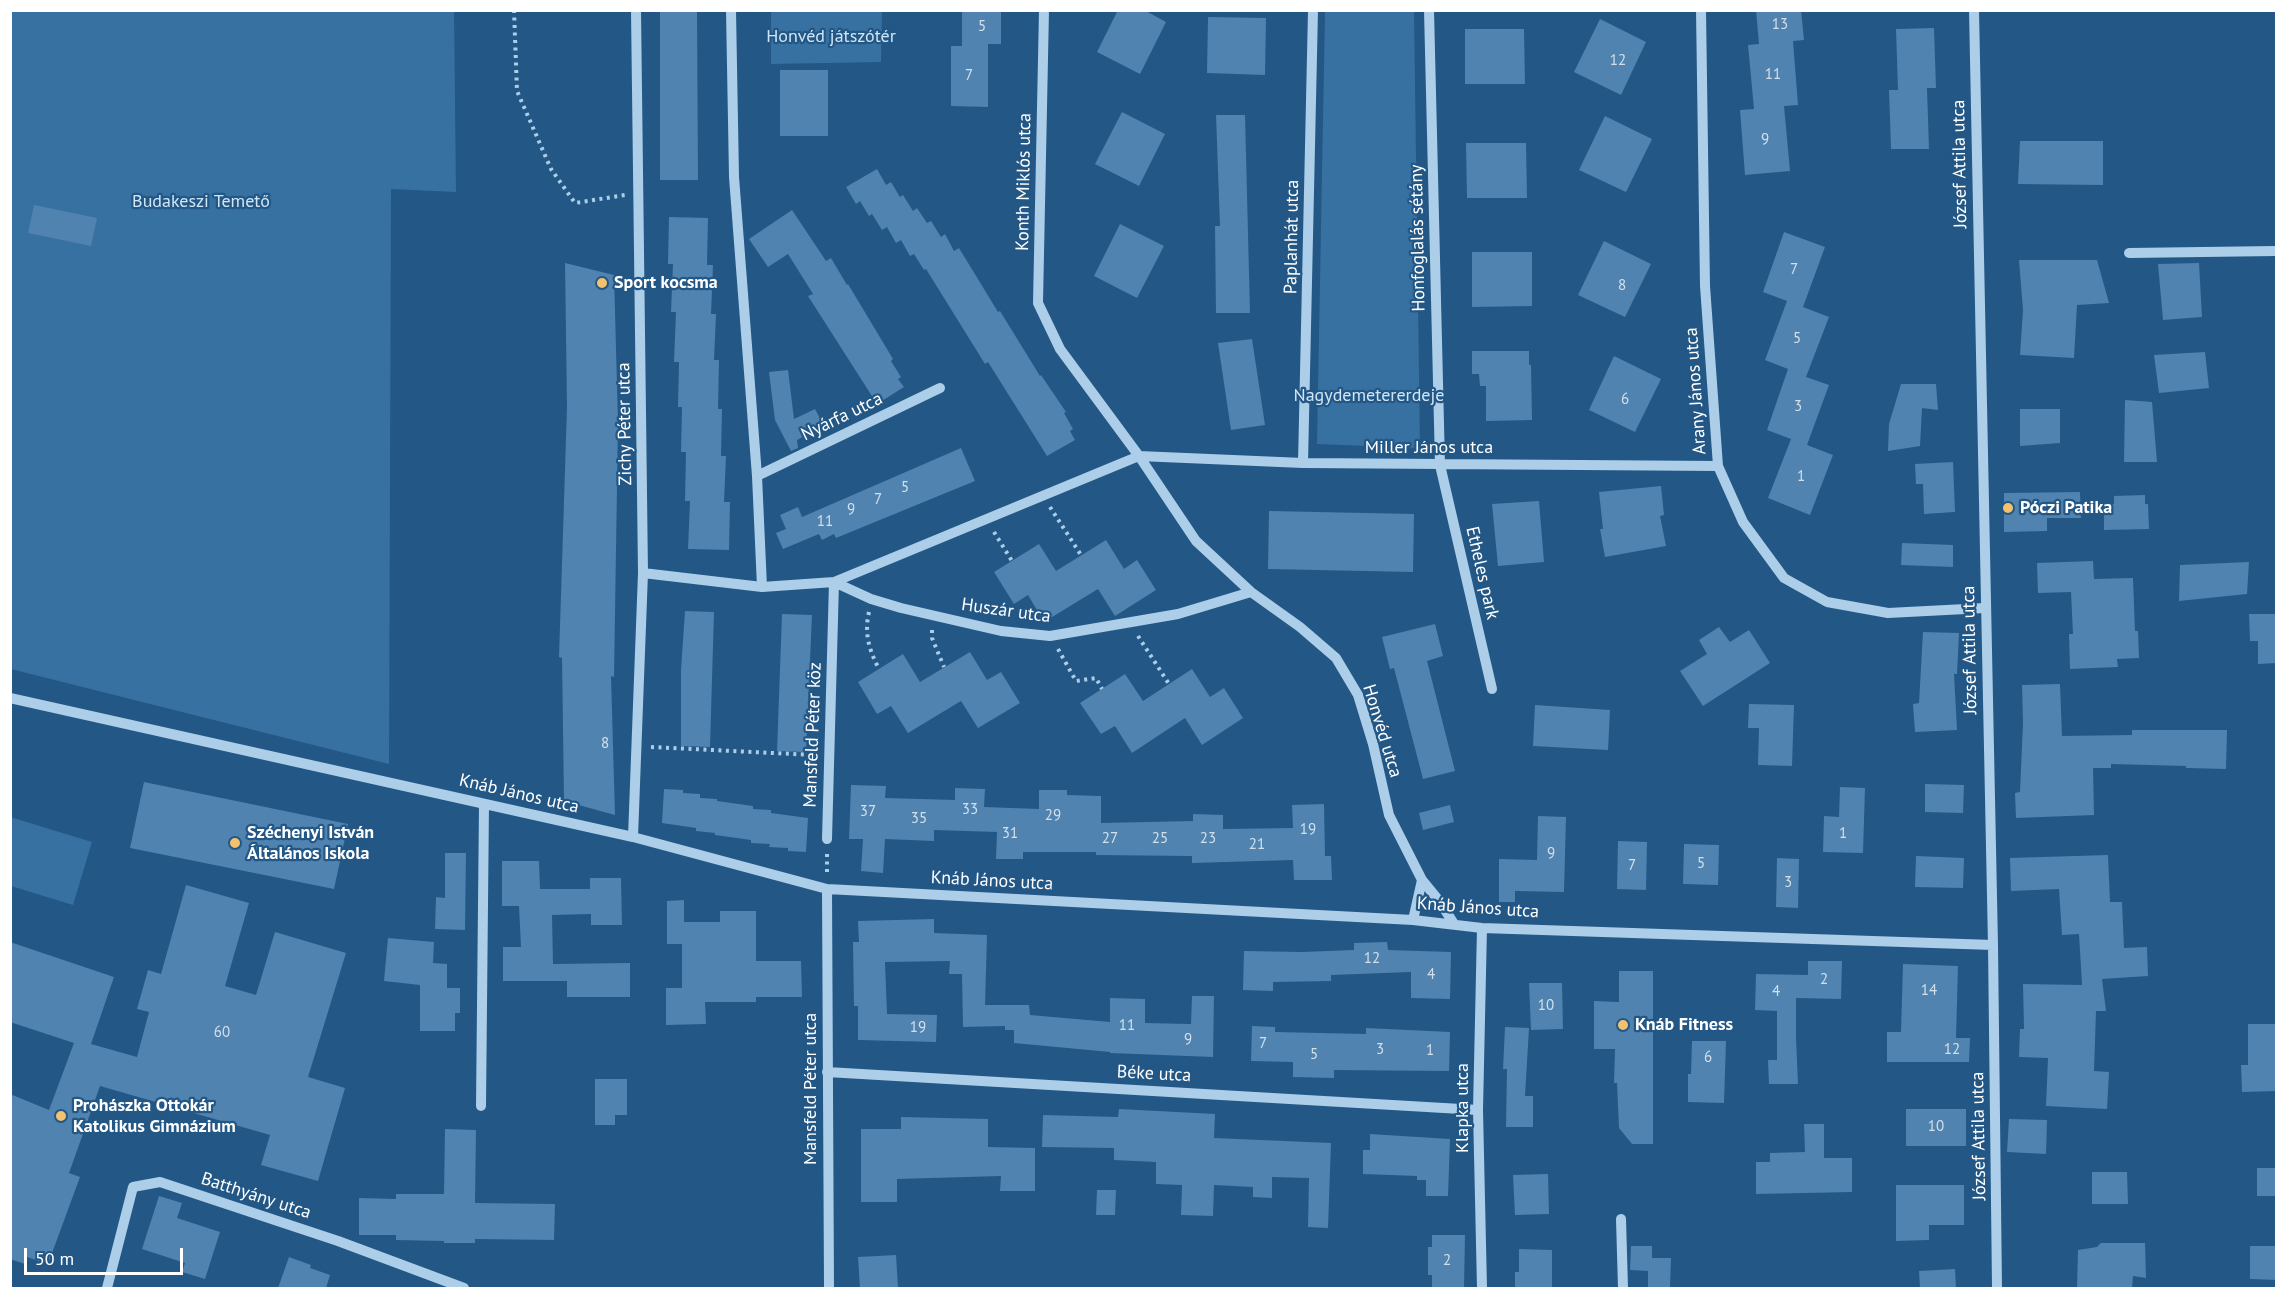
<!DOCTYPE html>
<html>
<head>
<meta charset="utf-8">
<style>
  body { margin:0 }
  #map { position:relative; width:2287px; height:1299px; overflow:hidden; background:#235785; font-family:"PT Sans",sans-serif }
  canvas { display:block }
  .frame { position:absolute; inset:0; border:12px solid #fff; pointer-events:none }
  .scale { position:absolute; left:24px; top:1248px; width:159px; height:27px; box-sizing:border-box; border:3px solid #fff; border-top:0; padding-left:8px; font-size:18px; line-height:21px; white-space:nowrap; color:#fff; -webkit-text-stroke:4px #235785; paint-order:stroke }
</style>
</head>
<body>
<div id="map">
<canvas width="2287" height="1299"></canvas>
<div class="frame"></div>
<div class="scale">50 m</div>
</div>
<script>
const ctx = document.querySelector('canvas').getContext('2d');
ctx.lineJoin = 'round';
function fill(path, color) { ctx.fillStyle = color; ctx.fill(path, 'evenodd'); }
function strokePath(path, color, width, dash) { ctx.strokeStyle = color; ctx.lineWidth = width; ctx.lineCap = dash ? 'butt' : 'round'; ctx.setLineDash(dash || []); ctx.stroke(path); }
function label(font, color, halo, rows, align = 'center') {
  ctx.font = font + ' "PT Sans",sans-serif'; ctx.lineWidth = 4.5; ctx.setLineDash([]); ctx.textBaseline = 'middle'; ctx.strokeStyle = halo; ctx.fillStyle = color; for (const [text, x, y, turn = 0] of rows) {
    ctx.save(); ctx.translate(x, y); ctx.rotate((+turn || 0) * Math.PI / 180); ctx.textAlign = isNaN(turn) ? turn : align; if (halo) ctx.strokeText(text, 0, 0); ctx.fillText(text, 0, 0); ctx.restore();
  }
}
const green = new Path2D(`
  M 11,11 L 454,11 L 456,192 L 391,189 L 389,764 L 11,669 Z
  M 771,11 L 882,11 L 881,62 L 771,64 Z
  M 1325,11 L 1414,11 L 1420,448 L 1317,444 Z
  M 10,817 L 92,842 L 73,905 L 11,886 Z`);
const building = new Path2D(`
  M 660,10 L 697,10 L 698,180 L 660,180 Z
  M 962,10 L 1001,10 L 1001,44 L 988,44 L 988,107 L 951,106 L 951,46 L 962,46 Z
  M 1118,10 L 1144,10 L 1166,22 L 1140,74 L 1097,52 Z
  M 1756,10 L 1801,10 L 1804,40 L 1793,41 L 1798,105 L 1784,106 L 1790,171 L 1745,175 L 1740,110 L 1754,109 L 1748,45 L 1759,44 Z
  M 1208,17 L 1266,18 L 1265,75 L 1207,73 Z
  M 1600,19 L 1646,42 L 1621,95 L 1574,72 Z
  M 1934,28 L 1936,88 L 1927,88 L 1929,149 L 1891,149 L 1889,90 L 1898,90 L 1896,29 Z
  M 1465,29 L 1524,29 L 1525,84 L 1465,84 Z
  M 780,70 L 828,70 L 828,136 L 780,136 Z
  M 1122,112 L 1165,134 L 1139,186 L 1095,164 Z
  M 1216,115 L 1245,115 L 1250,313 L 1216,313 L 1215,226 L 1220,226 Z
  M 1605,116 L 1652,139 L 1626,192 L 1579,170 Z
  M 2020,141 L 2103,141 L 2103,185 L 2018,184 Z
  M 1466,143 L 1526,143 L 1527,198 L 1467,198 Z
  M 877,169 L 886,185 L 891,182 L 900,197 L 903,195 L 913,211 L 917,208 L 927,223 L 931,221 L 941,237 L 945,234 L 954,251 L 959,248 L 998,312 L 1000,311 L 1040,376 L 1041,375 L 1066,412 L 1064,413 L 1073,429 L 1070,431 L 1075,440 L 1047,456 L 988,362 L 985,364 L 926,269 L 924,270 L 914,254 L 910,256 L 901,240 L 896,243 L 887,227 L 882,230 L 872,214 L 869,216 L 860,201 L 856,204 L 846,187 Z
  M 34,205 L 97,218 L 91,246 L 28,233 Z
  M 792,210 L 826,261 L 831,258 L 847,285 L 848,284 L 893,359 L 891,361 L 901,377 L 898,379 L 904,387 L 877,404 L 808,296 L 813,294 L 788,254 L 768,267 L 749,239 Z
  M 669,217 L 708,218 L 707,265 L 713,265 L 711,314 L 716,314 L 714,360 L 719,360 L 718,409 L 722,409 L 721,456 L 726,456 L 724,502 L 730,502 L 729,550 L 688,549 L 690,501 L 685,501 L 686,452 L 681,452 L 682,407 L 678,407 L 679,362 L 674,362 L 676,312 L 671,312 L 673,264 L 668,264 Z
  M 1120,224 L 1164,246 L 1137,298 L 1094,276 Z
  M 1784,232 L 1825,247 L 1803,307 L 1829,317 L 1806,377 L 1829,385 L 1807,445 L 1833,455 L 1810,515 L 1768,498 L 1791,439 L 1767,430 L 1788,369 L 1765,360 L 1787,301 L 1763,292 Z
  M 1604,241 L 1651,264 L 1625,317 L 1578,295 Z
  M 1472,252 L 1532,252 L 1532,306 L 1472,307 Z
  M 2019,260 L 2097,260 L 2109,303 L 2077,305 L 2074,358 L 2020,355 L 2023,310 Z
  M 565,263 L 614,275 L 618,422 L 614,677 L 611,676 L 615,815 L 564,801 L 562,658 L 559,657 L 567,407 Z
  M 2199,263 L 2202,317 L 2163,320 L 2158,264 Z
  M 1252,339 L 1265,425 L 1231,430 L 1218,343 Z
  M 1472,351 L 1529,351 L 1529,365 L 1531,365 L 1532,420 L 1486,421 L 1486,386 L 1480,386 L 1479,374 L 1472,374 Z
  M 2205,352 L 2209,388 L 2159,393 L 2154,355 Z
  M 1614,356 L 1661,379 L 1635,432 L 1589,410 Z
  M 788,370 L 794,419 L 815,409 L 824,426 L 797,440 L 798,448 L 791,451 L 775,420 L 769,372 Z
  M 1901,384 L 1936,384 L 1938,410 L 1922,408 L 1920,446 L 1888,451 L 1889,424 Z
  M 2125,400 L 2152,402 L 2157,462 L 2124,462 Z
  M 2020,409 L 2060,409 L 2060,443 L 2020,446 Z
  M 961,448 L 975,481 L 836,538 L 834,534 L 822,540 L 819,534 L 783,549 L 776,533 L 786,529 L 780,515 L 798,507 L 802,517 Z
  M 1953,462 L 1955,512 L 1924,514 L 1923,484 L 1916,484 L 1915,464 Z
  M 1661,486 L 1664,515 L 1660,516 L 1666,546 L 1605,557 L 1600,529 L 1603,529 L 1599,492 Z
  M 2080,492 L 2081,518 L 2047,518 L 2047,531 L 2004,532 L 2004,493 Z
  M 2145,495 L 2145,504 L 2148,504 L 2149,529 L 2104,530 L 2104,504 L 2114,504 L 2114,496 Z
  M 1539,501 L 1544,562 L 1498,566 L 1492,504 Z
  M 1269,511 L 1414,514 L 1413,572 L 1268,569 Z
  M 1106,540 L 1124,569 L 1137,560 L 1156,590 L 1115,616 L 1098,589 L 1044,622 L 1028,595 L 1014,604 L 994,572 L 1039,544 L 1056,571 Z
  M 1902,543 L 1953,545 L 1953,567 L 1901,565 Z
  M 2093,561 L 2094,579 L 2133,578 L 2135,631 L 2138,631 L 2139,658 L 2117,659 L 2118,667 L 2070,669 L 2069,634 L 2073,634 L 2071,592 L 2038,593 L 2037,563 Z
  M 2249,562 L 2247,594 L 2179,601 L 2180,565 Z
  M 685,611 L 714,612 L 710,747 L 681,746 L 681,670 Z
  M 782,614 L 812,615 L 806,752 L 777,751 Z
  M 2249,614 L 2277,614 L 2277,663 L 2258,664 L 2258,641 L 2250,641 Z
  M 1435,624 L 1443,656 L 1427,661 L 1455,771 L 1423,779 L 1394,668 L 1390,669 L 1382,637 Z
  M 1719,627 L 1730,642 L 1749,630 L 1770,663 L 1703,706 L 1680,671 L 1707,654 L 1699,640 Z
  M 1923,632 L 1959,633 L 1957,674 L 1954,674 L 1957,730 L 1915,732 L 1913,704 L 1919,703 Z
  M 970,652 L 987,680 L 1001,672 L 1020,703 L 978,728 L 961,701 L 908,733 L 891,706 L 877,714 L 858,682 L 903,654 L 920,682 Z
  M 1192,669 L 1210,697 L 1224,688 L 1243,718 L 1202,745 L 1185,718 L 1132,753 L 1115,726 L 1101,734 L 1080,703 L 1125,674 L 1143,701 Z
  M 2060,684 L 2062,736 L 2132,735 L 2132,730 L 2227,730 L 2226,769 L 2186,768 L 2186,766 L 2111,764 L 2111,768 L 2093,768 L 2094,815 L 2016,818 L 2015,793 L 2020,792 L 2023,723 L 2022,685 Z
  M 1749,704 L 1794,705 L 1792,766 L 1758,765 L 1759,728 L 1748,728 Z
  M 1535,705 L 1610,710 L 1608,750 L 1533,746 Z
  M 144,782 L 348,824 L 334,889 L 130,848 Z
  M 1925,784 L 1964,785 L 1963,813 L 1925,812 Z
  M 851,785 L 886,786 L 885,798 L 955,800 L 955,788 L 985,789 L 984,807 L 1039,809 L 1039,790 L 1067,790 L 1067,795 L 1101,796 L 1101,823 L 1193,821 L 1193,814 L 1223,815 L 1223,829 L 1293,828 L 1292,805 L 1324,804 L 1325,856 L 1331,856 L 1332,880 L 1294,880 L 1293,860 L 1192,863 L 1192,856 L 1096,855 L 1096,852 L 1023,852 L 1023,859 L 996,859 L 997,832 L 934,830 L 934,841 L 885,839 L 883,873 L 861,871 L 863,839 L 849,839 Z
  M 1840,787 L 1865,788 L 1863,853 L 1823,852 L 1824,816 L 1839,817 Z
  M 664,789 L 683,790 L 683,793 L 700,794 L 700,798 L 717,799 L 717,801 L 753,806 L 753,809 L 771,810 L 771,813 L 808,818 L 806,852 L 788,851 L 788,848 L 769,847 L 770,844 L 751,843 L 751,840 L 715,835 L 715,833 L 696,831 L 696,828 L 662,823 Z
  M 1450,805 L 1454,822 L 1423,830 L 1419,813 Z
  M 1538,816 L 1566,817 L 1564,892 L 1515,891 L 1515,902 L 1499,902 L 1499,859 L 1537,860 Z
  M 1618,841 L 1647,842 L 1646,890 L 1617,889 Z
  M 1684,844 L 1719,845 L 1718,885 L 1683,884 Z
  M 445,853 L 466,853 L 465,930 L 435,929 L 436,897 L 445,898 Z
  M 2108,855 L 2110,902 L 2122,902 L 2124,948 L 2147,947 L 2148,976 L 2102,979 L 2106,1011 L 2096,1011 L 2094,1071 L 2109,1072 L 2107,1109 L 2046,1106 L 2048,1058 L 2019,1057 L 2020,1029 L 2024,1029 L 2023,984 L 2082,985 L 2079,934 L 2062,935 L 2059,889 L 2011,891 L 2010,858 Z
  M 1916,856 L 1964,858 L 1963,888 L 1915,887 Z
  M 1777,858 L 1799,859 L 1798,908 L 1776,907 Z
  M 502,861 L 539,861 L 540,889 L 590,889 L 590,878 L 621,878 L 622,925 L 591,925 L 591,914 L 552,915 L 553,964 L 630,963 L 630,997 L 567,997 L 567,981 L 503,981 L 503,947 L 521,947 L 519,906 L 502,906 Z
  M 186,885 L 249,903 L 225,986 L 256,995 L 275,932 L 346,953 L 308,1077 L 345,1088 L 318,1181 L 261,1165 L 270,1135 L 100,1086 L 69,1173 L 80,1177 L 48,1264 L 27,1257 L 25,1264 L 10,1259 L 10,1094 L 49,1110 L 74,1043 L 10,1022 L 10,942 L 114,977 L 91,1044 L 137,1057 L 149,1012 L 137,1009 L 148,970 L 161,974 Z
  M 684,900 L 684,922 L 720,922 L 720,911 L 756,911 L 756,961 L 801,961 L 802,997 L 756,997 L 756,1002 L 705,1002 L 706,1024 L 666,1025 L 666,988 L 682,988 L 682,944 L 667,944 L 667,901 Z
  M 934,919 L 934,933 L 987,935 L 985,1005 L 1029,1005 L 1030,1015 L 1110,1022 L 1110,998 L 1145,999 L 1145,1023 L 1191,1024 L 1192,996 L 1214,996 L 1213,1057 L 1110,1053 L 1110,1052 L 1014,1043 L 1014,1030 L 1005,1030 L 1005,1026 L 963,1027 L 962,974 L 949,974 L 950,961 L 885,962 L 887,1014 L 937,1015 L 936,1042 L 858,1040 L 858,1006 L 854,1006 L 853,942 L 859,942 L 858,921 Z
  M 388,938 L 434,942 L 433,963 L 447,964 L 447,988 L 460,988 L 460,1013 L 455,1013 L 455,1031 L 420,1031 L 420,985 L 384,981 Z
  M 1387,942 L 1388,950 L 1451,952 L 1450,999 L 1411,998 L 1411,972 L 1331,975 L 1331,981 L 1273,982 L 1273,991 L 1243,990 L 1244,951 L 1302,952 L 1354,950 L 1354,943 Z
  M 1808,961 L 1842,961 L 1841,999 L 1796,998 L 1796,1038 L 1798,1084 L 1769,1084 L 1768,1060 L 1777,1060 L 1777,1011 L 1755,1010 L 1756,974 L 1808,975 Z
  M 1903,964 L 1958,966 L 1956,1038 L 1970,1038 L 1969,1062 L 1887,1062 L 1887,1032 L 1901,1032 Z
  M 1619,971 L 1653,971 L 1653,1144 L 1632,1144 L 1619,1128 L 1617,1083 L 1614,1083 L 1615,1049 L 1594,1049 L 1594,1001 L 1619,1002 Z
  M 1529,983 L 1562,983 L 1563,1029 L 1531,1030 Z
  M 2248,1024 L 2277,1024 L 2277,1091 L 2242,1092 L 2241,1065 L 2248,1065 Z
  M 1252,1026 L 1275,1027 L 1275,1032 L 1366,1034 L 1366,1028 L 1450,1032 L 1449,1071 L 1334,1070 L 1334,1078 L 1293,1077 L 1293,1062 L 1251,1061 Z
  M 1505,1027 L 1529,1028 L 1525,1096 L 1533,1096 L 1533,1127 L 1506,1127 L 1507,1069 L 1503,1069 Z
  M 1692,1041 L 1726,1041 L 1724,1103 L 1688,1102 L 1688,1074 L 1691,1074 Z
  M 595,1079 L 627,1079 L 627,1115 L 615,1115 L 615,1125 L 595,1125 Z
  M 1119,1109 L 1215,1114 L 1214,1138 L 1331,1143 L 1328,1228 L 1308,1227 L 1309,1178 L 1272,1177 L 1272,1198 L 1253,1197 L 1253,1187 L 1214,1185 L 1213,1216 L 1181,1215 L 1182,1185 L 1156,1184 L 1156,1162 L 1114,1160 L 1114,1148 L 1042,1147 L 1043,1115 L 1118,1117 Z
  M 1906,1109 L 1966,1109 L 1966,1146 L 1906,1146 Z
  M 901,1117 L 988,1119 L 988,1147 L 1035,1148 L 1035,1191 L 1000,1191 L 1001,1176 L 897,1179 L 897,1202 L 861,1202 L 861,1129 L 901,1129 Z
  M 2009,1119 L 2047,1120 L 2046,1154 L 2007,1152 Z
  M 1804,1124 L 1824,1124 L 1824,1158 L 1852,1158 L 1852,1192 L 1756,1194 L 1756,1162 L 1770,1162 L 1770,1153 L 1805,1152 Z
  M 445,1129 L 476,1130 L 475,1203 L 555,1204 L 554,1240 L 475,1239 L 475,1243 L 444,1243 L 444,1241 L 396,1240 L 396,1235 L 359,1235 L 359,1198 L 396,1199 L 396,1194 L 444,1194 Z
  M 1370,1134 L 1450,1139 L 1448,1196 L 1426,1196 L 1426,1180 L 1417,1180 L 1417,1176 L 1363,1174 L 1363,1150 L 1370,1150 Z
  M 2257,1168 L 2277,1168 L 2277,1196 L 2257,1196 Z
  M 2092,1172 L 2127,1172 L 2128,1204 L 2092,1204 Z
  M 1548,1174 L 1549,1214 L 1515,1215 L 1513,1175 Z
  M 1896,1185 L 1964,1185 L 1964,1225 L 1929,1225 L 1929,1240 L 1896,1241 Z
  M 1097,1190 L 1116,1190 L 1115,1215 L 1096,1215 Z
  M 159,1196 L 182,1203 L 177,1218 L 220,1232 L 205,1279 L 182,1272 L 185,1263 L 142,1249 Z
  M 1432,1235 L 1465,1235 L 1464,1288 L 1432,1288 L 1432,1275 L 1428,1275 L 1428,1247 L 1432,1247 Z
  M 2101,1243 L 2145,1243 L 2146,1278 L 2133,1276 L 2132,1288 L 2077,1288 L 2078,1250 L 2097,1247 Z
  M 1631,1246 L 1652,1246 L 1652,1258 L 1671,1258 L 1670,1288 L 1648,1288 L 1648,1271 L 1630,1270 Z
  M 2250,1246 L 2277,1246 L 2277,1280 L 2250,1279 Z
  M 1519,1249 L 1552,1250 L 1552,1288 L 1515,1288 L 1515,1272 L 1519,1272 Z
  M 896,1255 L 898,1288 L 860,1288 L 858,1257 Z
  M 289,1257 L 311,1265 L 310,1268 L 330,1275 L 326,1288 L 278,1288 Z
  M 1955,1269 L 1956,1288 L 1920,1288 L 1919,1271 Z`);
const path = new Path2D(`
  M 514,10 L 517,91 L 551,169 L 575,203 L 625,195
  M 1050,507 L 1081,555
  M 994,532 L 1012,561
  M 869,612 C 864,633 869,650 879,669
  M 932,630 L 932,638 L 944,667
  M 1138,636 L 1169,684
  M 1058,649 L 1076,681 L 1096,678 L 1102,689
  M 651,747 L 814,755
  M 827,854 L 827,874`);
const minor = new Path2D(`
  M 731,10 L 734,177 L 757,476 L 762,587
  M 1044,10 L 1038,303 L 1060,349 L 1139,456 L 1196,541 L 1251,592 L 1300,627 L 1336,658 L 1358,695 L 1373,744 L 1389,815 L 1422,880 L 1440,902 L 1454,924
  M 1429,10 L 1440,465 L 1492,689
  M 1701,10 L 1705,286 L 1718,466 L 1743,522 L 1784,578 L 1827,602 L 1888,613 L 1985,608
  M 1974,10 L 1993,945 L 1997,1288
  M 2129,253 L 2276,251
  M 1303,463 L 1313,10
  M 757,476 L 940,388
  M 643,573 L 762,587 L 834,582 L 1139,456 L 1303,463 L 1718,466
  M 834,582 L 871,599 L 901,608 L 1001,631 L 1050,636 L 1178,614 L 1251,592
  M 10,698 L 633,837 L 827,889 L 1413,920 L 1482,928 L 1993,945
  M 633,837 L 643,573 L 636,10
  M 827,839 L 834,582
  M 827,889 L 829,1288
  M 1413,920 L 1422,880
  M 827,1072 L 1478,1110
  M 481,1106 L 484,804
  M 1621,1219 L 1623,1288
  M 107,1288 L 133,1187 L 160,1182 L 338,1241 L 464,1288
  M 1482,1288 L 1478,1110 L 1482,928`);
const markers = [
  [602,283,6,"#f4c16f"],
  [2008,508,6,"#f4c16f"],
  [235,843,6,"#f4c16f"],
  [1623,1025,6,"#f4c16f"],
  [61,1116,6,"#f4c16f"]
];
const numberNames = [
  ["13",1780,25],
  ["5",982,27],
  ["12",1618,61],
  ["11",1773,75],
  ["7",969,76],
  ["9",1765,140],
  ["7",1794,270],
  ["8",1622,286],
  ["5",1797,339],
  ["6",1625,400],
  ["3",1798,407],
  ["1",1801,477],
  ["5",905,488],
  ["7",878,500],
  ["9",851,510],
  ["11",825,522],
  ["8",605,744],
  ["33",970,810],
  ["37",868,812],
  ["29",1053,816],
  ["35",919,819],
  ["19",1308,830],
  ["31",1010,834],
  ["1",1843,834],
  ["27",1110,839],
  ["25",1160,839],
  ["23",1208,839],
  ["21",1257,845],
  ["9",1551,854],
  ["5",1701,864],
  ["7",1632,866],
  ["3",1788,883],
  ["12",1372,959],
  ["4",1431,975],
  ["2",1824,980],
  ["14",1929,991],
  ["4",1776,992],
  ["10",1546,1006],
  ["11",1127,1026],
  ["19",918,1028],
  ["60",222,1033],
  ["9",1188,1040],
  ["7",1263,1044],
  ["3",1380,1050],
  ["12",1952,1050],
  ["1",1430,1051],
  ["5",1314,1055],
  ["6",1708,1058],
  ["10",1936,1127],
  ["2",1447,1261]
];
const parkNames = [
  ["Honvéd játszótér",831,37],
  ["Budakeszi Temető",201,202],
  ["Nagydemetererdeje",1369,396]
];
const streetNames = [
  ["József Attila utca",1960,164,-91],
  ["Konth Miklós utca",1024,182,-89],
  ["Paplanhát utca",1292,237,-89],
  ["Honfoglalás sétány",1418,238,-91],
  ["Arany János utca",1696,391,-94],
  ["Nyárfa utca",842,417,-26],
  ["Zichy Péter utca",625,424,-91],
  ["Miller János utca",1429,448],
  ["Etheles park",1482,573,77],
  ["Huszár utca",1006,611,8],
  ["József Attila utca",1970,650,-91],
  ["Honvéd utca",1382,731,73],
  ["Mansfeld Péter köz",813,735,-88],
  ["Knáb János utca",519,794,13],
  ["Knáb János utca",992,881,3],
  ["Knáb János utca",1478,908,4],
  ["Béke utca",1154,1074,3],
  ["Mansfeld Péter utca",811,1089,-90],
  ["Klapka utca",1463,1108,-90],
  ["József Attila utca",1979,1136,-91],
  ["Batthyány utca",256,1196,18]
];
const poiNames = [
  ["Sport kocsma",614,283],
  ["Póczi Patika",2020,508],
  ["Széchenyi István",247,833],
  ["Általános Iskola",247,854],
  ["Knáb Fitness",1635,1025],
  ["Prohászka Ottokár",73,1106],
  ["Katolikus Gimnázium",73,1127]
];
fill(green, '#3771a2');
fill(building, '#5083af');
strokePath(path, '#accee9', 4, [3, 4.5]);
strokePath(minor, '#accee9', 10);
for (const [x, y, r, color] of markers) { const dot = new Path2D(); dot.arc(x, y, r, 0, 2 * Math.PI); ctx.fillStyle = color; ctx.fill(dot); strokePath(dot, '#235785', 2); }
label('15px', '#d3e0eb', null, numberNames);
label('18px', '#d0e6f7', '#235785', parkNames);
label('18px', '#fff', '#235785', streetNames);
label('bold 18px', '#fff', '#235785', poiNames, 'left');
</script>
</body>
</html>
